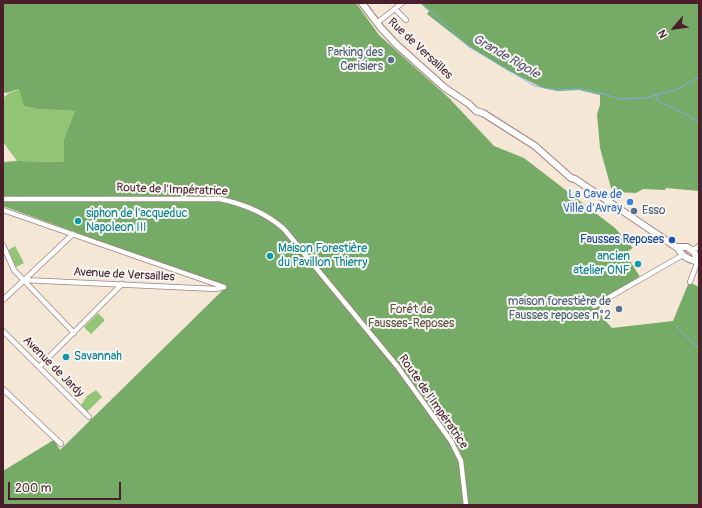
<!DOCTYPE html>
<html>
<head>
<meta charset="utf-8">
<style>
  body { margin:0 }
  #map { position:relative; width:702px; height:508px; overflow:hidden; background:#f5e7d6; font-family:Pangolin,sans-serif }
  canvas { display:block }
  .frame { position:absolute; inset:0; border:4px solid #4a1f2b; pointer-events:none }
  .north { position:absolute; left:654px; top:8px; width:40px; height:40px; -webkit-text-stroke:3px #f6f6f2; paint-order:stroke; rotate:242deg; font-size:11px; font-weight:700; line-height:16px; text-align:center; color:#4a1f2b }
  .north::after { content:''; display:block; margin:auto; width:14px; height:18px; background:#4a1f2b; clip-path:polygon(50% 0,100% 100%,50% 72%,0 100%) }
  .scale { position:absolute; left:8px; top:482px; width:113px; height:18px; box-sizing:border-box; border:2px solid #4a1f2b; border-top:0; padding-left:5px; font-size:12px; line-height:14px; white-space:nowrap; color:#4a1f2b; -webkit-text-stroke:3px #f6f6f2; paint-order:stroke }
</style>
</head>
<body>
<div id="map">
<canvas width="702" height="508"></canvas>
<div class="frame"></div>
<div class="north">N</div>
<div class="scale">200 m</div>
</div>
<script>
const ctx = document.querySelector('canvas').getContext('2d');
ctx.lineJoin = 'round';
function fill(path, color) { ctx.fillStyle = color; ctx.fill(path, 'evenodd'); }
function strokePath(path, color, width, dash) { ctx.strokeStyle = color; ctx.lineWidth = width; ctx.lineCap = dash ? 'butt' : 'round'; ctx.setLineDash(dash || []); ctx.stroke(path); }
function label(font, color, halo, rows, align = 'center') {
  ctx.font = font + ' Pangolin,sans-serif'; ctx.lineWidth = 4; ctx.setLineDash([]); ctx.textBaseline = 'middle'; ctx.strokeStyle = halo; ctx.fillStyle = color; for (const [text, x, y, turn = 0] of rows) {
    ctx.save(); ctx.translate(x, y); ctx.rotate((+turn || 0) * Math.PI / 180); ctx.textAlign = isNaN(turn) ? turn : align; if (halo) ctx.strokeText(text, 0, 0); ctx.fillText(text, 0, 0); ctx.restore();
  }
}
const green = new Path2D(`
  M 20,89 L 24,106 L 37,109 L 75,111 L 64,139 L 64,162 L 17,161 L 3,142 L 3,98 L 9,93 Z
  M 15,246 L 24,263 L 16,267 L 7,251 Z
  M 98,313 L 105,320 L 91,334 L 84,327 Z
  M 96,390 L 102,397 L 87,412 L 81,405 L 87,396 Z`);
const forest = new Path2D(`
  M 3,3 L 356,3 L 379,35 L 449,98 L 494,146 L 524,158 L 615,228 L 633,248 L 625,253 L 640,277 L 598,301 L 602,317 L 612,328 L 673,321 L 689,282 L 699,287 L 699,505 L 3,505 L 3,471 L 52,441 L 54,440 L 60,450 L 226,287 L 3,206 L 3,162 L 17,161 L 64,162 L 64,139 L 75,111 L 37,109 L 24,106 L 19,89 L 6,93 L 3,92 Z
  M 420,3 L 699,3 L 699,191 L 666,188 L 665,190 L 643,189 L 636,193 L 614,192 L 611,188 L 600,148 L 597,114 L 600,105 L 600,95 L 579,90 L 557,91 L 543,88 L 507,70 L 468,46 L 427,14 L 429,11 Z`);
const stream = new Path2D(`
  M 422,3 L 468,46 L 535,86 L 557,90 L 579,89 L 604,94 L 620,99 L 644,98
  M 656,94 L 658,101 L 688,115 L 699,124
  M 645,98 L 678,89 L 699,77
  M 676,326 L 699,349`);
const street = new Path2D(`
  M 395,9 L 406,20
  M 377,23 L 402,3
  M 3,199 L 220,199 C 244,204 266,213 284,229 L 397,366 L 451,441 L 461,461 L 466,505
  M 3,210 L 224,287
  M 3,245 L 14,270 L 74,333
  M 691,249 L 695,249 L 699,246
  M 24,280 L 216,289 L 224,287
  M 690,282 L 698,261
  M 3,300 L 73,234
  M 594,306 L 683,255
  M 3,331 L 89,417
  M 39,367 L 122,284
  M 3,389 L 61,444`);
const secondary = new Path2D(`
  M 362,3 L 381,28 L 397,45 L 445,88 L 469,104 L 476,111 L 483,113 L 535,146 L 571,178 L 575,179 L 676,247 L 687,247 L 694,252 L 698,261
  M 678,248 C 682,257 690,260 699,262`);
const markers = [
  [391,60,4,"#5c6f8a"],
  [630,202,4,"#3f7fe0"],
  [634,211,4,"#5c6f8a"],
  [78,221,4,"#0f9aa8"],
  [672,240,4,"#1a4fb4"],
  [270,256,4,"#0f9aa8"],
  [638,264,4,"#0f9aa8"],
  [619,309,4,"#5c6f8a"],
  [66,357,4,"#0f9aa8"]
];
const streetNames = [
  ["Rue de Versailles",420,49,43],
  ["Route de l'Impératrice",172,190,2],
  ["Avenue de Versailles",124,275,3],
  ["Avenue de Jardy",53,367,45],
  ["Route de l'Impératrice",433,402,55]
];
const serviceNames = [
  ["Parking des",383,53],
  ["Cerisiers",383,67],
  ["Esso",642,211,"left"],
  ["maison forestière de",611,302],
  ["Fausses reposes n°2",611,316]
];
const shopNames = [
  ["La Cave de",622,195],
  ["Ville d'Avray",622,209]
];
const cultureNames = [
  ["siphon de l'acqueduc",86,214],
  ["Napoleon III",86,228],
  ["Maison Forestière",278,249],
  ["du Pavillon Thierry",278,263],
  ["ancien",630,257,"right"],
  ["atelier ONF",630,271,"right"],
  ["Savannah",74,357]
];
const transitNames = [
  ["Fausses Reposes",664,240]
];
const parkNames = [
  ["Forêt de",411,310],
  ["Fausses-Reposes",411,324]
];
const waterNames = [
  ["Grande Rigole",506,57,30]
];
fill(green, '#93c576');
fill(forest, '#76aa67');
strokePath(stream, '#7daee9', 1);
strokePath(street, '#a08380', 6);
strokePath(secondary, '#a08380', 8);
strokePath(street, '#fff', 4.5);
strokePath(secondary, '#fff', 6);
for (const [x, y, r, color] of markers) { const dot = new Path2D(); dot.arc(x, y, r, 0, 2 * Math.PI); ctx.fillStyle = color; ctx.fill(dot); strokePath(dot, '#f6f6f2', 1.5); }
label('12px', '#4a1f2b', '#f6f6f2', streetNames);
label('12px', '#4e5e75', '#f6f6f2', serviceNames, 'right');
label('12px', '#366cbe', '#f6f6f2', shopNames, 'right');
label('12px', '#0d838f', '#f6f6f2', cultureNames, 'left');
label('12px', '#164399', '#f6f6f2', transitNames, 'right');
label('12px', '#605142', '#f6f6f2', parkNames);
label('italic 13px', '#5c516e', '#f6f6f2', waterNames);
</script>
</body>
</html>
